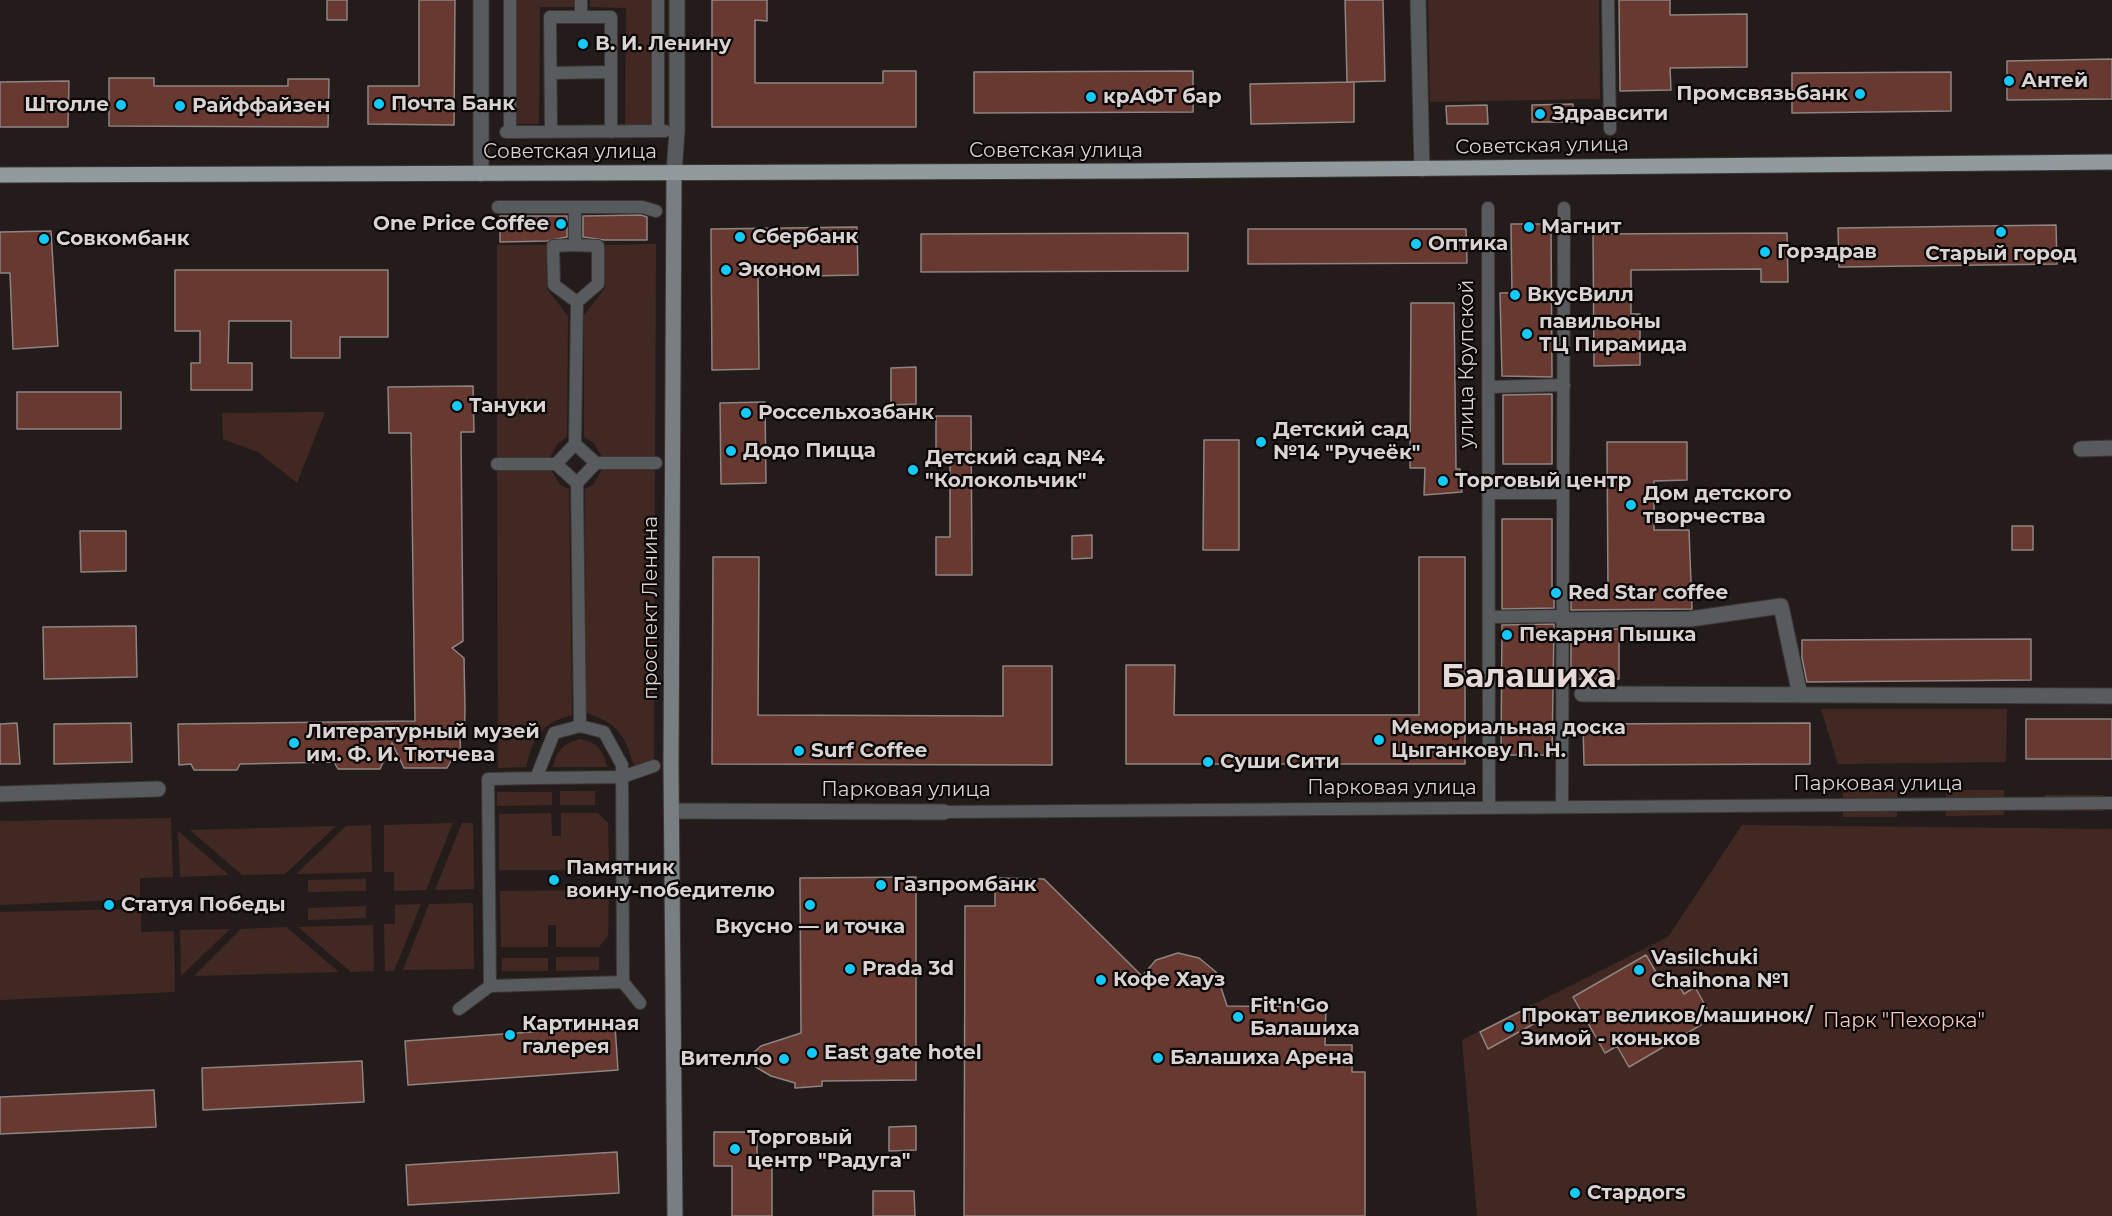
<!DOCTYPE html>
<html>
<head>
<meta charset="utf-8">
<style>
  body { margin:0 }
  canvas { display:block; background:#231c1a }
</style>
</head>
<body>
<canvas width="2112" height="1216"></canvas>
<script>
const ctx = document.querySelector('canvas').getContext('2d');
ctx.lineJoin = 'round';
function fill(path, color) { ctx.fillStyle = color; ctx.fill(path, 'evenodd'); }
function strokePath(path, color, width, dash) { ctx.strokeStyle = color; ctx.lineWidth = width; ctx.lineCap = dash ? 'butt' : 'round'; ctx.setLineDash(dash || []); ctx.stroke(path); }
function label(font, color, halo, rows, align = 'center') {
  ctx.font = font + ' Montserrat,sans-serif'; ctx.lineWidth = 4.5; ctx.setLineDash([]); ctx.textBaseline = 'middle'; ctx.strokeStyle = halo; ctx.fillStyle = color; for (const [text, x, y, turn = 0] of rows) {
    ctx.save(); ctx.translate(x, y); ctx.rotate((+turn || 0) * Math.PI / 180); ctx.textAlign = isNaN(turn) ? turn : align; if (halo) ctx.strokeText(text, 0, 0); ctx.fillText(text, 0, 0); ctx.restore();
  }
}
const green = new Path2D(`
  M 513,0 L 575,0 L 575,7 L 540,7 L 539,124 L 513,124 Z
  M 590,0 L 652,0 L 651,125 L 625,125 L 626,8 L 590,7 Z
  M 1428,0 L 1599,0 L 1600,99 L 1430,102 Z
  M 656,244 L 655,459 L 603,459 L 594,443 L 584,437 L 584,315 L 605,288 L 605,245 Z
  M 497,245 L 546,245 L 547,289 L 568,316 L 567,437 L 557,444 L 549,459 L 497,460 Z
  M 325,412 L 297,483 L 258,452 L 223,439 L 222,413 Z
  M 603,467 L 655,467 L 654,766 L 634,766 C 625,735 618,723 586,713 L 585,489 L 594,484 Z
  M 497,468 L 550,468 L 560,485 L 569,489 L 572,715 C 540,724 534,736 526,767 L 498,768 Z
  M 1821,709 L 2007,709 L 2006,762 L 1838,764 Z
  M 580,739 C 597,743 603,749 607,767 L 553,767 C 557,750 563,744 580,739 Z
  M 1843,790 L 1897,790 L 1897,817 L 1843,817 Z
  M 1946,790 L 2004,790 L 2004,815 L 1946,816 Z
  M 560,791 L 595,791 L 595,805 L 560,805 Z
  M 497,792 L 552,792 L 552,805 L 497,806 Z
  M 2045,795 L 2104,795 L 2104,811 L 2045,811 Z
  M 551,813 L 552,836 L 561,836 L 561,813 L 598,813 L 608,823 L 609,870 L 499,870 L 499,814 Z
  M 171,818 L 173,877 L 140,878 L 140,899 L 0,905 L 0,821 Z
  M 453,823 L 426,890 L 394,891 L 394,872 L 384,872 L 384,825 Z
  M 462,823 L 473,823 L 474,889 L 435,890 Z
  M 371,825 L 372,872 L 296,874 L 346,826 Z
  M 1742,825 L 2112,829 L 2112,1216 L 1477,1216 L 1462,1040 L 1668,937 ZM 1646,955 L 1660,979 L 1671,972 L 1684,994 L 1695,987 L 1710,1013 L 1699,1020 L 1701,1025 L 1629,1067 L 1617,1046 L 1605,1053 L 1573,997 ZM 1538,1021 L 1488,1049 L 1480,1033 L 1480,1032 Z
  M 336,826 L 285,874 L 242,875 L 190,830 Z
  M 178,831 L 229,875 L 180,877 Z
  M 366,879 L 366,891 L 308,892 L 308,880 Z
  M 609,890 L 608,936 L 599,947 L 556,947 L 556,925 L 548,925 L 548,947 L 501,947 L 500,891 Z
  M 473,903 L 474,969 L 403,970 L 429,904 Z
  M 421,904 L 394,971 L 385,971 L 384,924 L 395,924 L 395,905 Z
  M 366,906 L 366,918 L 308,920 L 308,908 Z
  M 141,909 L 141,932 L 174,931 L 175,992 L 0,1000 L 0,912 Z
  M 373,925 L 374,971 L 351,972 L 298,927 Z
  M 286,927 L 339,972 L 194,976 L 241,929 Z
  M 230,929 L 181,976 L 180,930 Z
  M 556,957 L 599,957 L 599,970 L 556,971 Z
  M 502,958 L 548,958 L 548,971 L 502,971 Z`);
const building = new Path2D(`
  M 327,0 L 347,0 L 347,20 L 327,20 Z
  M 419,0 L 455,0 L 454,125 L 368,124 L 368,86 L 419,86 Z
  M 712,0 L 767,0 L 767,21 L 755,20 L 755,83 L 883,83 L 883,71 L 916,71 L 916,127 L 712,127 Z
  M 1345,0 L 1383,0 L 1385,81 L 1347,82 Z
  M 1619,0 L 1670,0 L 1670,15 L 1747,14 L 1747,67 L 1670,68 L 1671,90 L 1620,91 Z
  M 2112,59 L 2112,99 L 2007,100 L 2007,61 Z
  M 1193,71 L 1193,112 L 974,113 L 974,72 Z
  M 1951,72 L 1951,111 L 1792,113 L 1792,73 Z
  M 109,78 L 154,78 L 154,86 L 288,86 L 288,79 L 329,79 L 328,127 L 109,126 Z
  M 69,81 L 68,127 L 0,127 L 0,82 Z
  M 1354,82 L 1354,122 L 1251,124 L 1250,84 Z
  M 1573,104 L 1574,122 L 1532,122 L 1532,105 Z
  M 1487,105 L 1488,124 L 1447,124 L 1446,106 Z
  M 641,215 L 647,217 L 647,240 L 604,240 L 583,237 L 583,216 Z
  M 500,216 L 567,216 L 567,237 L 547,241 L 500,242 Z
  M 1511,224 L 1551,224 L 1552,377 L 1502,376 L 1500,293 L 1512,293 Z
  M 2056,225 L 2057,264 L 1839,267 L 1838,228 Z
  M 857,227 L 858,275 L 758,277 L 759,369 L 712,370 L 711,229 Z
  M 1248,229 L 1466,229 L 1467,263 L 1248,264 Z
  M 51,231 L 58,346 L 13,349 L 10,273 L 0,273 L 0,232 Z
  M 1188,233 L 1188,271 L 921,272 L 921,234 Z
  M 1787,233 L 1788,282 L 1761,282 L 1761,269 L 1631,270 L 1631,314 L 1640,314 L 1640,365 L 1594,366 L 1593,234 Z
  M 175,270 L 388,270 L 388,337 L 340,337 L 340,358 L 291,358 L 291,321 L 229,321 L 228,363 L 252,363 L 252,390 L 191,390 L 191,363 L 200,363 L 200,331 L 175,331 Z
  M 1411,303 L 1454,303 L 1456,469 L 1460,469 L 1462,492 L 1424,495 L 1425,468 L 1410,468 Z
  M 916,367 L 916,404 L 891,405 L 891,368 Z
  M 473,386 L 474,432 L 461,432 L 463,641 L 452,648 L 464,658 L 465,711 L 464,737 L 460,738 L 461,760 L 451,761 L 447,768 L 404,768 L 392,743 L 380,769 L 338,769 L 334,762 L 240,764 L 237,770 L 194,770 L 191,764 L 179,765 L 178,724 L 415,721 L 411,433 L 389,433 L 388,387 Z
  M 17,392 L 121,392 L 121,429 L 17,429 Z
  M 1552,394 L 1552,464 L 1503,464 L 1503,395 Z
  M 765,402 L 766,483 L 721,484 L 720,403 Z
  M 936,416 L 971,416 L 972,575 L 936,575 L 936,537 L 950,537 L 950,456 L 936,457 Z
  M 1204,440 L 1239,440 L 1239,550 L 1203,550 Z
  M 1607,442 L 1687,442 L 1687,480 L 1654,481 L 1654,530 L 1689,530 L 1692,609 L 1571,610 L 1571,593 L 1608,593 Z
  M 1502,519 L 1552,519 L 1552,593 L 1554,593 L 1554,608 L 1502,609 Z
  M 2012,526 L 2033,526 L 2033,550 L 2012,550 Z
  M 80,531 L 126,531 L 126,571 L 81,572 Z
  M 1092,535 L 1092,558 L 1072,559 L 1072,536 Z
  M 713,557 L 759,557 L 758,715 L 1003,716 L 1003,666 L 1052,666 L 1052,765 L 712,764 Z
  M 1419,557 L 1465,557 L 1465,764 L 1126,764 L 1126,665 L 1175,665 L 1174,715 L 1419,715 Z
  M 1554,624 L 1552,755 L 1501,755 L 1502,625 Z
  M 136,626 L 137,677 L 44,679 L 43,627 Z
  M 1619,629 L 1619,679 L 1571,679 L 1571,630 Z
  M 2031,639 L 2031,680 L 1807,682 L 1802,658 L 1802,640 Z
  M 2026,719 L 2112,719 L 2112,759 L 2026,759 Z
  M 17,723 L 20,764 L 0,764 L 0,724 Z
  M 131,723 L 132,762 L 54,764 L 54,724 Z
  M 1810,723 L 1810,764 L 1584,765 L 1583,724 Z
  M 916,877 L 916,1080 L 822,1081 L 822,1086 L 795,1088 L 795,1083 L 771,1076 L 754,1066 L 753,1053 L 761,1046 L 801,1033 L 800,878 Z
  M 995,878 L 1044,879 L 1142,976 L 1156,960 L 1178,953 L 1199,958 L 1216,972 L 1227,1006 L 1326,1007 L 1325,1045 L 1352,1045 L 1352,1072 L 1365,1072 L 1365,1216 L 964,1216 L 965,906 L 995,906 Z
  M 1646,955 L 1660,979 L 1671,972 L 1684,994 L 1695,987 L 1710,1014 L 1699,1020 L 1701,1025 L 1629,1067 L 1617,1046 L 1605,1053 L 1573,997 Z
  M 1531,1006 L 1539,1021 L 1488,1049 L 1480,1032 Z
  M 615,1026 L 618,1070 L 408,1085 L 405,1041 Z
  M 362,1061 L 364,1102 L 203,1110 L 202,1068 Z
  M 154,1090 L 156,1127 L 0,1134 L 0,1097 Z
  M 916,1126 L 916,1150 L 889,1151 L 889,1127 Z
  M 714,1132 L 757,1132 L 757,1166 L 772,1166 L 772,1216 L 732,1216 L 732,1166 L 714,1166 Z
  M 617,1152 L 619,1193 L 408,1205 L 406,1165 Z
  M 873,1191 L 914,1191 L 915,1216 L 873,1216 Z`);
const pedestrian = new Path2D(`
  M 581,0 L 581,17
  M 1608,0 L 1610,129
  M 551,73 L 611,72
  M 658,131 L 658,0
  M 506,132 L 665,131
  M 510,132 L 510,0
  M 551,132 L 550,17 L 611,17 L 611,132
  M 498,207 L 642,207 L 656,211
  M 1488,208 L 1489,808
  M 575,245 L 553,246 L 554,285 L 577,302
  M 1489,387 L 1564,385
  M 575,444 L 596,463 L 577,483 L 556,464 L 575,444 L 577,302 L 598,284 L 598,246 L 575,245 L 575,207
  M 596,463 L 656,463
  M 497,464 L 556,464
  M 577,483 L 580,726 L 604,732 L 622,765 L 623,982 L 490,986 L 488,779 L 536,778 L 554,733 L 580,726
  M 1489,493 L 1563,493
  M 1489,617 L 1563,616
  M 536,778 L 622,777 L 654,766
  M 1562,807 L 1564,208
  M 944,812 L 2112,803
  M 623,982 L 640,1003
  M 459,1009 L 490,986`);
const minor = new Path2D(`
  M 1418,0 L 1422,169
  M 674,173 L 677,131 L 677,0
  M 2081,449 L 2112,448
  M 1563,620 L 1690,619 L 1781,606 L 1800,695
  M 1582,694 L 2112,696
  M 0,794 L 158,789
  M 672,811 L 944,812`);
const tertiary = new Path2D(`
  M 481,0 L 481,174`);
const secondary = new Path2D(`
  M 674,173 L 671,766 L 675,1216`);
const primary = new Path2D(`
  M 0,175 L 1138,171 L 2112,162`);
const markers = [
  [583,44,6,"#14cafb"],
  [2009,81,6,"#14cafb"],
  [1860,94,6,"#14cafb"],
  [1091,97,6,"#14cafb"],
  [379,104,6,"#14cafb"],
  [121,105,6,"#14cafb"],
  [180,106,6,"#14cafb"],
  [1540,114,6,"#14cafb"],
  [561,224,6,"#14cafb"],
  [1529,227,6,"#14cafb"],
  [2001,232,6,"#14cafb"],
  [740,237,6,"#14cafb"],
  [44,239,6,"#14cafb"],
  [1416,244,6,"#14cafb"],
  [1765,252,6,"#14cafb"],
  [726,270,6,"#14cafb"],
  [1515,295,6,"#14cafb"],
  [1527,334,6,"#14cafb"],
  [457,406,6,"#14cafb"],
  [746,413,6,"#14cafb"],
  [1261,442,6,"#14cafb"],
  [731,451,6,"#14cafb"],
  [913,470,6,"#14cafb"],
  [1443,481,6,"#14cafb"],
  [1631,505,6,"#14cafb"],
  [1556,593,6,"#14cafb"],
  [1507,635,6,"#14cafb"],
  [1379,740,6,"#14cafb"],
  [294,743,6,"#14cafb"],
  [799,751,6,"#14cafb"],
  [1208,762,6,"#14cafb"],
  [554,880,6,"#14cafb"],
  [881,885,6,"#14cafb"],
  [109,905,6,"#14cafb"],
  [810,905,6,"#14cafb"],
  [850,969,6,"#14cafb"],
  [1639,970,6,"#14cafb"],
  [1101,980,6,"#14cafb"],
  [1238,1017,6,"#14cafb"],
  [1509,1027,6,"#14cafb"],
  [510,1035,6,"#14cafb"],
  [812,1053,6,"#14cafb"],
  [1158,1058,6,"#14cafb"],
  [784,1059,6,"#14cafb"],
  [735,1149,6,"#14cafb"],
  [1575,1193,6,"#14cafb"]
];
const poiNames = [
  ["В. И. Ленину",595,44],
  ["Антей",2021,81],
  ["Промсвязьбанк",1848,94,"right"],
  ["крАФТ бар",1103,97],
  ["Почта Банк",391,104],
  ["Штолле",109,105,"right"],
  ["Райффайзен",192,106],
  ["Здравсити",1552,114],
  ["One Price Coffee",549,224,"right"],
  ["Магнит",1541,227],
  ["Сбербанк",752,237],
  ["Совкомбанк",56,239],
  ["Оптика",1428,244],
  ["Горздрав",1777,252],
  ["Старый город",2001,254,"center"],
  ["Эконом",738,270],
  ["ВкусВилл",1527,295],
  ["павильоны",1539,322],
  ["ТЦ Пирамида",1539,345],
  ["Тануки",469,406],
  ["Россельхозбанк",758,413],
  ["Детский сад",1273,430],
  ["№14 \"Ручеёк\"",1273,453],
  ["Додо Пицца",743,451],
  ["Детский сад №4",925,458],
  ["\"Колокольчик\"",925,481],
  ["Торговый центр",1455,481],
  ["Дом детского",1643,494],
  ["творчества",1643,517],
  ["Red Star coffee",1568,593],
  ["Пекарня Пышка",1519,635],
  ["Мемориальная доска",1391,728],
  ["Цыганкову П. Н.",1391,751],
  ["Литературный музей",306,732],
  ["им. Ф. И. Тютчева",306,755],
  ["Surf Coffee",811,751],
  ["Суши Сити",1220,762],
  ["Памятник",566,868],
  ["воину-победителю",566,891],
  ["Газпромбанк",893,885],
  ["Статуя Победы",121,905],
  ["Вкусно — и точка",810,927,"center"],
  ["Vasilchuki",1651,958],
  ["Chaihona №1",1651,981],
  ["Prada 3d",862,969],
  ["Кофе Хауз",1113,980],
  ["Fit'n'Go",1250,1006],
  ["Балашиха",1250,1029],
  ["Прокат великов/машинок/",1521,1016],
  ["Зимой - коньков",1521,1039],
  ["Картинная",522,1024],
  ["галерея",522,1047],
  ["East gate hotel",824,1053],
  ["Балашиха Арена",1170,1058],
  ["Вителло",772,1059,"right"],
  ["Торговый",747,1138],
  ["центр \"Радуга\"",747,1161],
  ["Стардогs",1587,1193]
];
const streetNames = [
  ["Советская улица",1542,146,-1],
  ["Советская улица",1056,151],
  ["Советская улица",570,152],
  ["улица Крупской",1467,364,-90],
  ["проспект Ленина",651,608,-90],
  ["Парковая улица",1878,784],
  ["Парковая улица",1392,788],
  ["Парковая улица",906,790]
];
const parkNames = [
  ["Парк \"Пехорка\"",1904,1021]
];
const townNames = [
  ["Балашиха",1529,678]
];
fill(green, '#422822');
fill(building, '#673930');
strokePath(building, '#8e8482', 1.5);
strokePath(pedestrian, '#3c3634', 14);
strokePath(minor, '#3c3634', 17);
strokePath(tertiary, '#3c3634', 17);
strokePath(secondary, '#3c3634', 17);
strokePath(primary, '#3c3634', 17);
strokePath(pedestrian, '#575b5d', 12);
strokePath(minor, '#575b5d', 15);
strokePath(tertiary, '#575b5d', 15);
strokePath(secondary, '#787e81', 15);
strokePath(primary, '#919a9d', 15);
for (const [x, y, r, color] of markers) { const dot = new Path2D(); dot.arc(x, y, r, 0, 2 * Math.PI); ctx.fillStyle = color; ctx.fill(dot); strokePath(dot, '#0a0706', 2); }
label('bold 20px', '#d9d3d2', '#0a0706', poiNames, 'left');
label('20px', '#d9d3d2', '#0a0706', streetNames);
label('20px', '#f7c5bb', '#0a0706', parkNames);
label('bold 32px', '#e5dad8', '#0a0706', townNames);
</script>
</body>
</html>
